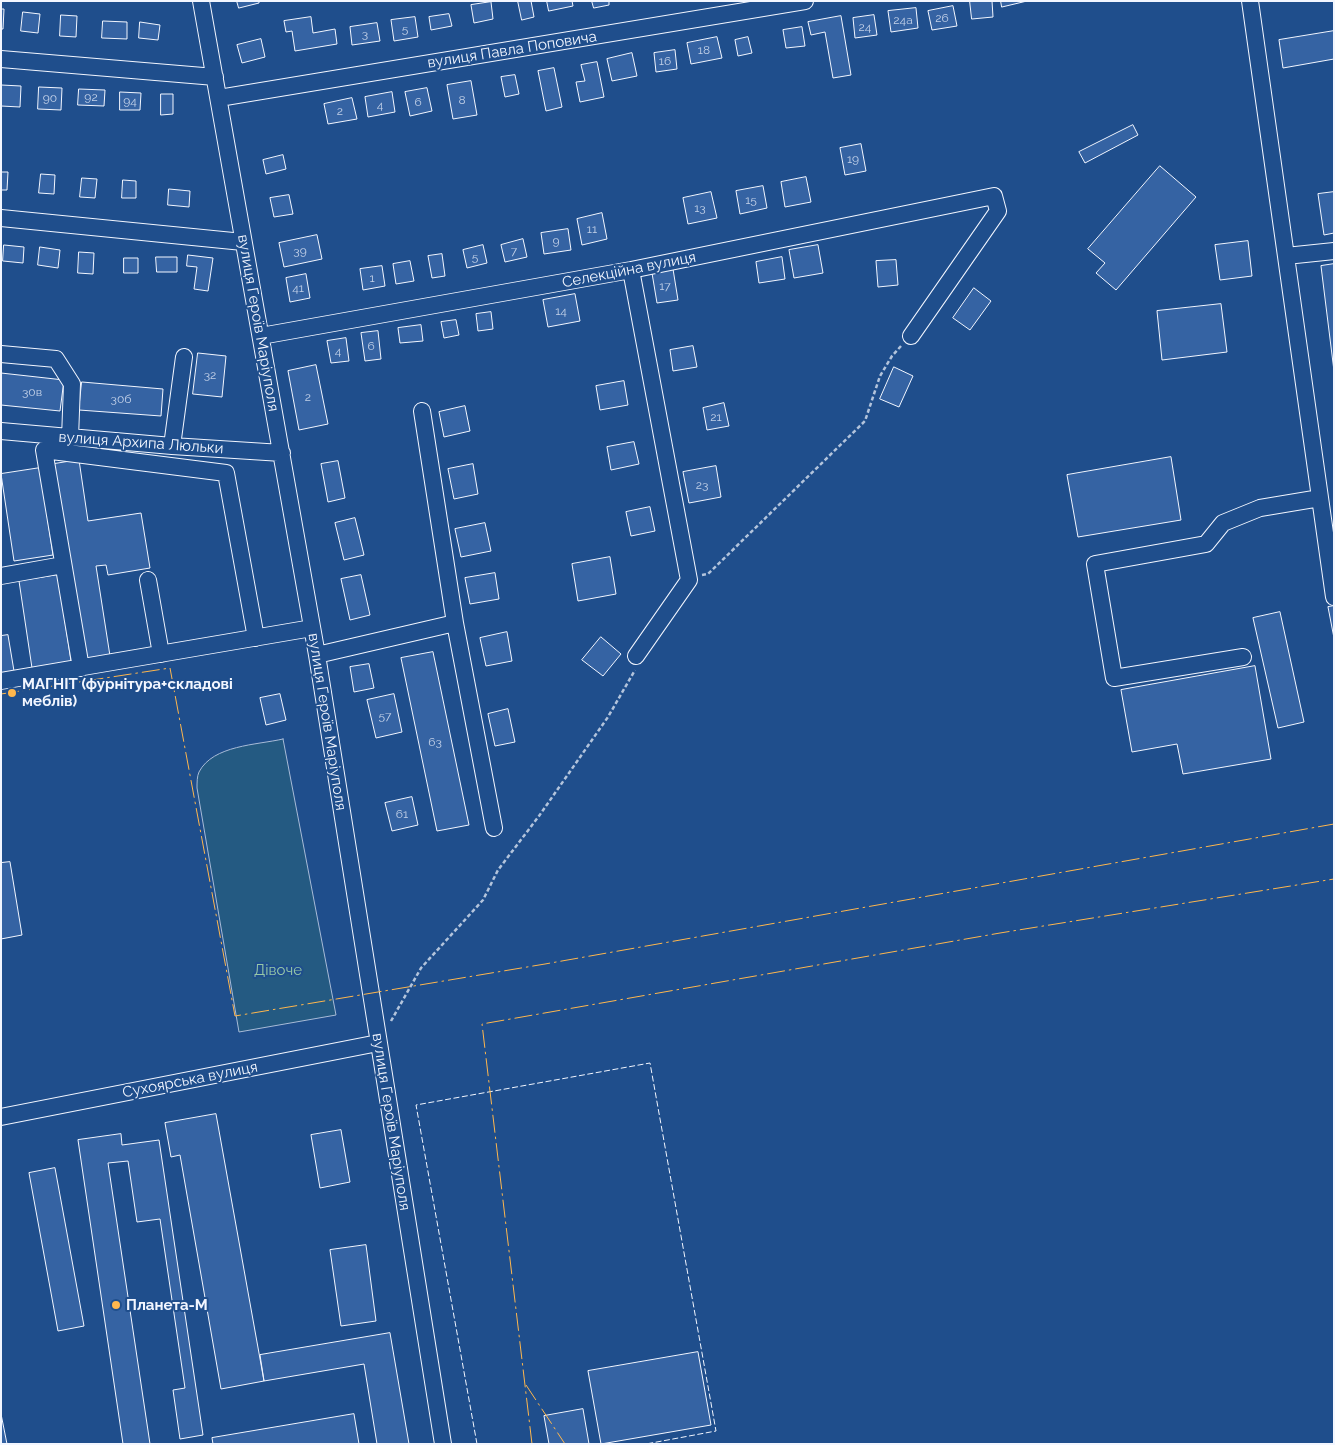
<!DOCTYPE html>
<html>
<head>
<meta charset="utf-8">
<style>
  body { margin:0 }
  #map { position:relative; width:1335px; height:1445px; overflow:hidden; background:#1f4e8c; font-family:Raleway,sans-serif }
  canvas { display:block }
  .frame { position:absolute; inset:0; border:2px solid #f2f6ff; pointer-events:none }
</style>
</head>
<body>
<div id="map">
<canvas width="1335" height="1445"></canvas>
<div class="frame"></div>
</div>
<script>
const ctx = document.querySelector('canvas').getContext('2d');
ctx.lineJoin = 'round';
function fill(path, color) { ctx.fillStyle = color; ctx.fill(path, 'evenodd'); }
function strokePath(path, color, width, dash) { ctx.strokeStyle = color; ctx.lineWidth = width; ctx.lineCap = dash ? 'butt' : 'round'; ctx.setLineDash(dash || []); ctx.stroke(path); }
function label(font, color, halo, rows, align = 'center') {
  ctx.font = font + ' Raleway,sans-serif'; ctx.lineWidth = 4; ctx.setLineDash([]); ctx.textBaseline = 'middle'; ctx.strokeStyle = halo; ctx.fillStyle = color; for (const [text, x, y, turn = 0] of rows) {
    ctx.save(); ctx.translate(x, y); ctx.rotate((+turn || 0) * Math.PI / 180); ctx.textAlign = isNaN(turn) ? turn : align; if (halo) ctx.strokeText(text, 0, 0); ctx.fillText(text, 0, 0); ctx.restore();
  }
}
const green = new Path2D(`
  M 283,739 L 336,1015 L 239,1032 L 197,788 C 197,783 197,776 199,772 C 213,745 257,745 283,739 Z`);
const building = new Path2D(`
  M 237,1 L 259,1 L 259,3 L 239,8 Z
  M 518,1 L 531,1 L 534,17 L 522,20 Z
  M 547,1 L 572,1 L 573,6 L 549,11 Z
  M 592,1 L 609,1 L 609,5 L 594,8 Z
  M 970,1 L 992,1 L 993,17 L 972,19 Z
  M 1001,1 L 1027,1 L 1002,7 Z
  M 491,2 L 493,19 L 474,23 L 471,5 Z
  M 953,6 L 957,26 L 932,30 L 928,11 Z
  M 916,8 L 918,28 L 891,32 L 888,11 Z
  M 1,9 L 4,9 L 3,29 L 1,29 Z
  M 23,12 L 40,14 L 38,33 L 21,31 Z
  M 449,14 L 452,26 L 431,30 L 429,17 Z
  M 61,15 L 77,16 L 76,37 L 60,36 Z
  M 874,15 L 877,35 L 855,38 L 853,18 Z
  M 841,16 L 851,75 L 833,78 L 825,32 L 811,35 L 808,22 Z
  M 311,17 L 313,33 L 335,29 L 337,44 L 295,51 L 292,31 L 286,32 L 284,21 Z
  M 415,17 L 418,37 L 394,41 L 391,20 Z
  M 103,21 L 127,22 L 127,39 L 102,38 Z
  M 140,22 L 160,25 L 158,40 L 139,38 Z
  M 377,23 L 380,41 L 352,45 L 350,27 Z
  M 802,27 L 805,46 L 786,48 L 783,30 Z
  M 1334,31 L 1334,59 L 1283,68 L 1279,40 Z
  M 717,37 L 722,58 L 691,64 L 687,43 Z
  M 748,37 L 752,53 L 738,56 L 735,40 Z
  M 261,39 L 265,57 L 242,63 L 237,45 Z
  M 675,50 L 677,69 L 656,72 L 654,53 Z
  M 632,53 L 637,76 L 612,81 L 607,59 Z
  M 597,62 L 604,97 L 580,102 L 576,82 L 585,81 L 581,65 Z
  M 554,68 L 562,107 L 546,111 L 538,71 Z
  M 515,75 L 519,94 L 505,97 L 501,77 Z
  M 471,81 L 477,115 L 453,119 L 447,85 Z
  M 1,85 L 21,86 L 20,107 L 1,106 Z
  M 39,87 L 62,88 L 61,110 L 38,109 Z
  M 427,88 L 432,111 L 410,116 L 405,92 Z
  M 79,89 L 105,90 L 104,106 L 78,105 Z
  M 120,92 L 141,93 L 140,110 L 120,110 Z
  M 392,92 L 395,112 L 368,117 L 365,97 Z
  M 161,94 L 173,94 L 173,114 L 161,115 Z
  M 352,98 L 357,119 L 328,124 L 324,104 Z
  M 1133,125 L 1138,135 L 1085,163 L 1079,152 Z
  M 861,144 L 866,171 L 845,175 L 840,148 Z
  M 283,155 L 286,169 L 266,174 L 263,160 Z
  M 1160,166 L 1196,197 L 1116,290 L 1096,273 L 1105,263 L 1088,249 Z
  M 1,172 L 8,172 L 7,190 L 1,190 Z
  M 41,174 L 55,175 L 54,194 L 39,193 Z
  M 806,177 L 811,202 L 785,207 L 781,182 Z
  M 82,178 L 97,179 L 95,198 L 80,197 Z
  M 123,180 L 136,181 L 136,198 L 122,198 Z
  M 763,186 L 767,208 L 740,214 L 736,191 Z
  M 169,189 L 190,191 L 189,207 L 168,205 Z
  M 711,192 L 717,218 L 688,224 L 683,198 Z
  M 1334,192 L 1334,233 L 1324,235 L 1318,194 Z
  M 289,195 L 293,214 L 274,217 L 270,198 Z
  M 602,213 L 607,239 L 582,245 L 577,219 Z
  M 568,229 L 571,250 L 544,254 L 541,233 Z
  M 317,235 L 322,259 L 284,267 L 279,243 Z
  M 523,239 L 527,257 L 505,262 L 501,245 Z
  M 1248,241 L 1252,276 L 1220,280 L 1215,245 Z
  M 4,245 L 24,247 L 23,263 L 3,261 Z
  M 483,245 L 487,263 L 467,268 L 463,250 Z
  M 818,245 L 823,273 L 794,278 L 789,250 Z
  M 40,247 L 60,250 L 58,268 L 38,265 Z
  M 79,252 L 94,253 L 93,274 L 78,273 Z
  M 442,254 L 445,276 L 432,278 L 428,256 Z
  M 188,255 L 213,258 L 208,291 L 194,289 L 197,267 L 187,266 Z
  M 156,257 L 177,257 L 177,272 L 157,272 Z
  M 782,257 L 785,279 L 759,283 L 756,262 Z
  M 124,258 L 138,258 L 138,273 L 124,273 Z
  M 896,260 L 898,285 L 878,287 L 876,261 Z
  M 410,261 L 414,281 L 396,284 L 393,264 Z
  M 1334,264 L 1334,371 L 1321,266 Z
  M 382,266 L 385,286 L 363,290 L 360,269 Z
  M 673,269 L 678,300 L 657,303 L 652,273 Z
  M 306,274 L 310,298 L 290,302 L 286,278 Z
  M 974,288 L 991,301 L 970,330 L 953,318 Z
  M 575,294 L 580,321 L 548,327 L 543,300 Z
  M 1221,304 L 1227,352 L 1162,360 L 1157,311 Z
  M 491,312 L 493,329 L 478,331 L 476,314 Z
  M 456,320 L 459,335 L 444,338 L 441,322 Z
  M 421,325 L 423,341 L 400,343 L 398,328 Z
  M 378,331 L 381,359 L 365,361 L 361,333 Z
  M 346,338 L 349,361 L 331,363 L 327,341 Z
  M 693,346 L 697,367 L 673,371 L 670,350 Z
  M 198,353 L 226,356 L 222,397 L 193,394 Z
  M 316,365 L 328,424 L 299,430 L 288,371 Z
  M 894,367 L 913,376 L 899,407 L 880,399 Z
  M 1,373 L 64,380 L 60,411 L 1,405 Z
  M 624,381 L 628,405 L 600,410 L 596,386 Z
  M 82,382 L 163,389 L 161,416 L 79,410 Z
  M 724,403 L 729,426 L 707,430 L 703,408 Z
  M 465,406 L 470,431 L 444,437 L 439,412 Z
  M 634,442 L 639,464 L 611,470 L 607,447 Z
  M 1171,457 L 1181,520 L 1078,537 L 1067,475 Z
  M 79,460 L 88,521 L 141,513 L 150,568 L 108,575 L 106,565 L 96,566 L 110,656 L 84,660 L 54,464 Z
  M 338,461 L 345,498 L 328,502 L 321,464 Z
  M 473,464 L 478,494 L 454,499 L 448,469 Z
  M 716,466 L 721,497 L 689,503 L 683,472 Z
  M 40,468 L 53,555 L 14,561 L 1,474 Z
  M 650,507 L 655,531 L 631,536 L 626,512 Z
  M 355,518 L 364,555 L 344,560 L 335,523 Z
  M 485,523 L 491,551 L 461,557 L 455,529 Z
  M 610,557 L 616,594 L 578,601 L 572,564 Z
  M 495,573 L 499,599 L 470,604 L 465,578 Z
  M 58,575 L 71,661 L 32,668 L 19,581 Z
  M 361,575 L 370,615 L 350,620 L 341,579 Z
  M 1334,606 L 1334,638 L 1328,607 Z
  M 1280,612 L 1304,722 L 1278,728 L 1253,618 Z
  M 507,632 L 512,661 L 486,666 L 480,638 Z
  M 8,635 L 14,671 L 1,673 L 1,636 Z
  M 601,637 L 621,654 L 603,676 L 582,660 Z
  M 433,652 L 469,825 L 437,831 L 401,658 Z
  M 369,664 L 374,688 L 354,692 L 350,667 Z
  M 1255,666 L 1271,759 L 1183,774 L 1177,744 L 1132,752 L 1121,690 Z
  M 280,694 L 286,720 L 266,725 L 260,698 Z
  M 394,694 L 402,732 L 376,738 L 367,700 Z
  M 508,709 L 515,742 L 495,746 L 488,714 Z
  M 412,797 L 418,825 L 392,831 L 385,803 Z
  M 10,862 L 22,935 L 1,939 L 1,863 Z
  M 216,1114 L 264,1381 L 221,1389 L 180,1155 L 171,1157 L 165,1123 Z
  M 341,1130 L 350,1182 L 320,1188 L 311,1135 Z
  M 121,1134 L 122,1145 L 159,1140 L 203,1435 L 180,1439 L 173,1390 L 185,1388 L 160,1219 L 137,1222 L 128,1161 L 108,1163 L 150,1444 L 123,1444 L 78,1140 Z
  M 55,1168 L 84,1326 L 58,1331 L 29,1173 Z
  M 366,1245 L 376,1321 L 341,1326 L 330,1250 Z
  M 390,1333 L 409,1444 L 377,1444 L 364,1364 L 264,1381 L 260,1355 Z
  M 698,1352 L 711,1425 L 601,1444 L 588,1371 Z
  M 583,1409 L 589,1444 L 549,1444 L 544,1416 Z
  M 1,1414 L 7,1444 L 1,1444 Z
  M 354,1414 L 359,1444 L 213,1444 L 212,1438 Z`);
const path = new Path2D(`
  M 702,575 L 708,574 L 865,421 L 880,376 L 892,356 L 901,346
  M 391,1021 L 421,968 L 483,900 L 498,870 L 539,816 L 608,717 L 635,670`);
const minor = new Path2D(`
  M 201,1 L 317,655 L 443,1444
  M 1250,1 L 1334,597
  M 1,59 L 215,77
  M 219,98 L 805,1
  M 1,218 L 243,242
  M 1286,256 L 1334,251
  M 631,270 L 689,580 L 636,656
  M 261,336 L 631,270 L 994,196 L 998,211 L 911,336
  M 1,354 L 56,359 L 72,384 L 70,438
  M 422,411 L 455,623
  M 1,431 L 172,446 L 282,453
  M 172,446 L 184,357
  M 1,576 L 63,565
  M 148,580 L 161,654
  M 317,655 L 455,623 L 494,828
  M 1243,657 L 1114,678 L 1095,564 L 1206,544 L 1223,523 L 1260,508 L 1320,498
  M 81,668 L 44,450 L 226,473 L 256,638
  M 1,681 L 312,628
  M 1,1117 L 378,1043`);
const fence = new Path2D(`
  M 477,1444 L 416,1105 L 650,1063 L 716,1431 L 646,1444`);
const power = new Path2D(`
  M 1,694 L 170,668 L 235,1016 L 545,964 L 1334,824
  M 526,1385 L 565,1444
  M 532,1444 L 482,1024 L 1000,933 L 1334,879`);
const markers = [
  [12,693,5,"#ffb74d"],
  [116,1305,5,"#ffb74d"]
];
const numberNames = [
  ["26",942,18],
  ["24а",903,20],
  ["24",865,27],
  ["5",405,29],
  ["3",365,34],
  ["18",704,50],
  ["16",665,61],
  ["92",91,97],
  ["90",50,98],
  ["8",462,100],
  ["94",130,101],
  ["6",418,102],
  ["4",380,105],
  ["2",340,111],
  ["19",853,159],
  ["15",751,200],
  ["13",700,208],
  ["11",592,229],
  ["9",556,241],
  ["39",300,251],
  ["7",514,251],
  ["5",475,257],
  ["1",372,278],
  ["17",665,286],
  ["41",298,288],
  ["14",561,311],
  ["6",371,346],
  ["4",338,351],
  ["32",210,375],
  ["30в",32,392],
  ["2",308,397],
  ["30б",121,399],
  ["21",716,417],
  ["23",702,485],
  ["57",385,716],
  ["63",435,742],
  ["61",402,814]
];
const streetNames = [
  ["вулиця Павла Поповича",512,50,-9],
  ["Селекційна вулиця",629,270,-11],
  ["вулиця Героїв Маріуполя",258,323,80],
  ["вулиця Архипа Люльки",141,443,4],
  ["вулиця Героїв Маріуполя",327,722,81],
  ["Сухоярська вулиця",190,1080,-11],
  ["вулиця Героїв Маріуполя",391,1122,81]
];
const poiNames = [
  ["МАГНІТ (фурнітура+складові",22,684],
  ["меблів)",22,701],
  ["Планета-М",126,1305]
];
const parkNames = [
  ["Дівоче",278,970]
];
fill(green, '#245a82');
strokePath(green, '#a8bbd7', 1);
fill(building, '#3563a3');
strokePath(building, '#f2f6ff', 1);
strokePath(minor, '#f2f6ff', 18);
strokePath(path, '#b3c4dc', 2.5, [4, 2.5]);
strokePath(minor, '#1f4e8c', 16);
strokePath(fence, '#f2f6ff', 1, [6, 2.5]);
strokePath(power, '#ffb74d', 1, [18, 4, 2.5, 4]);
for (const [x, y, r, color] of markers) { const dot = new Path2D(); dot.arc(x, y, r, 0, 2 * Math.PI); ctx.fillStyle = color; ctx.fill(dot); strokePath(dot, '#1f4e8c', 2); }
label('12px', '#c3d1e8', null, numberNames);
label('15px', '#f2f6ff', '#1f4e8c', streetNames);
label('bold 15px', '#f2f6ff', '#1f4e8c', poiNames, 'left');
label('15px', '#97c8a6', '#1f4e8c', parkNames);
</script>
</body>
</html>
